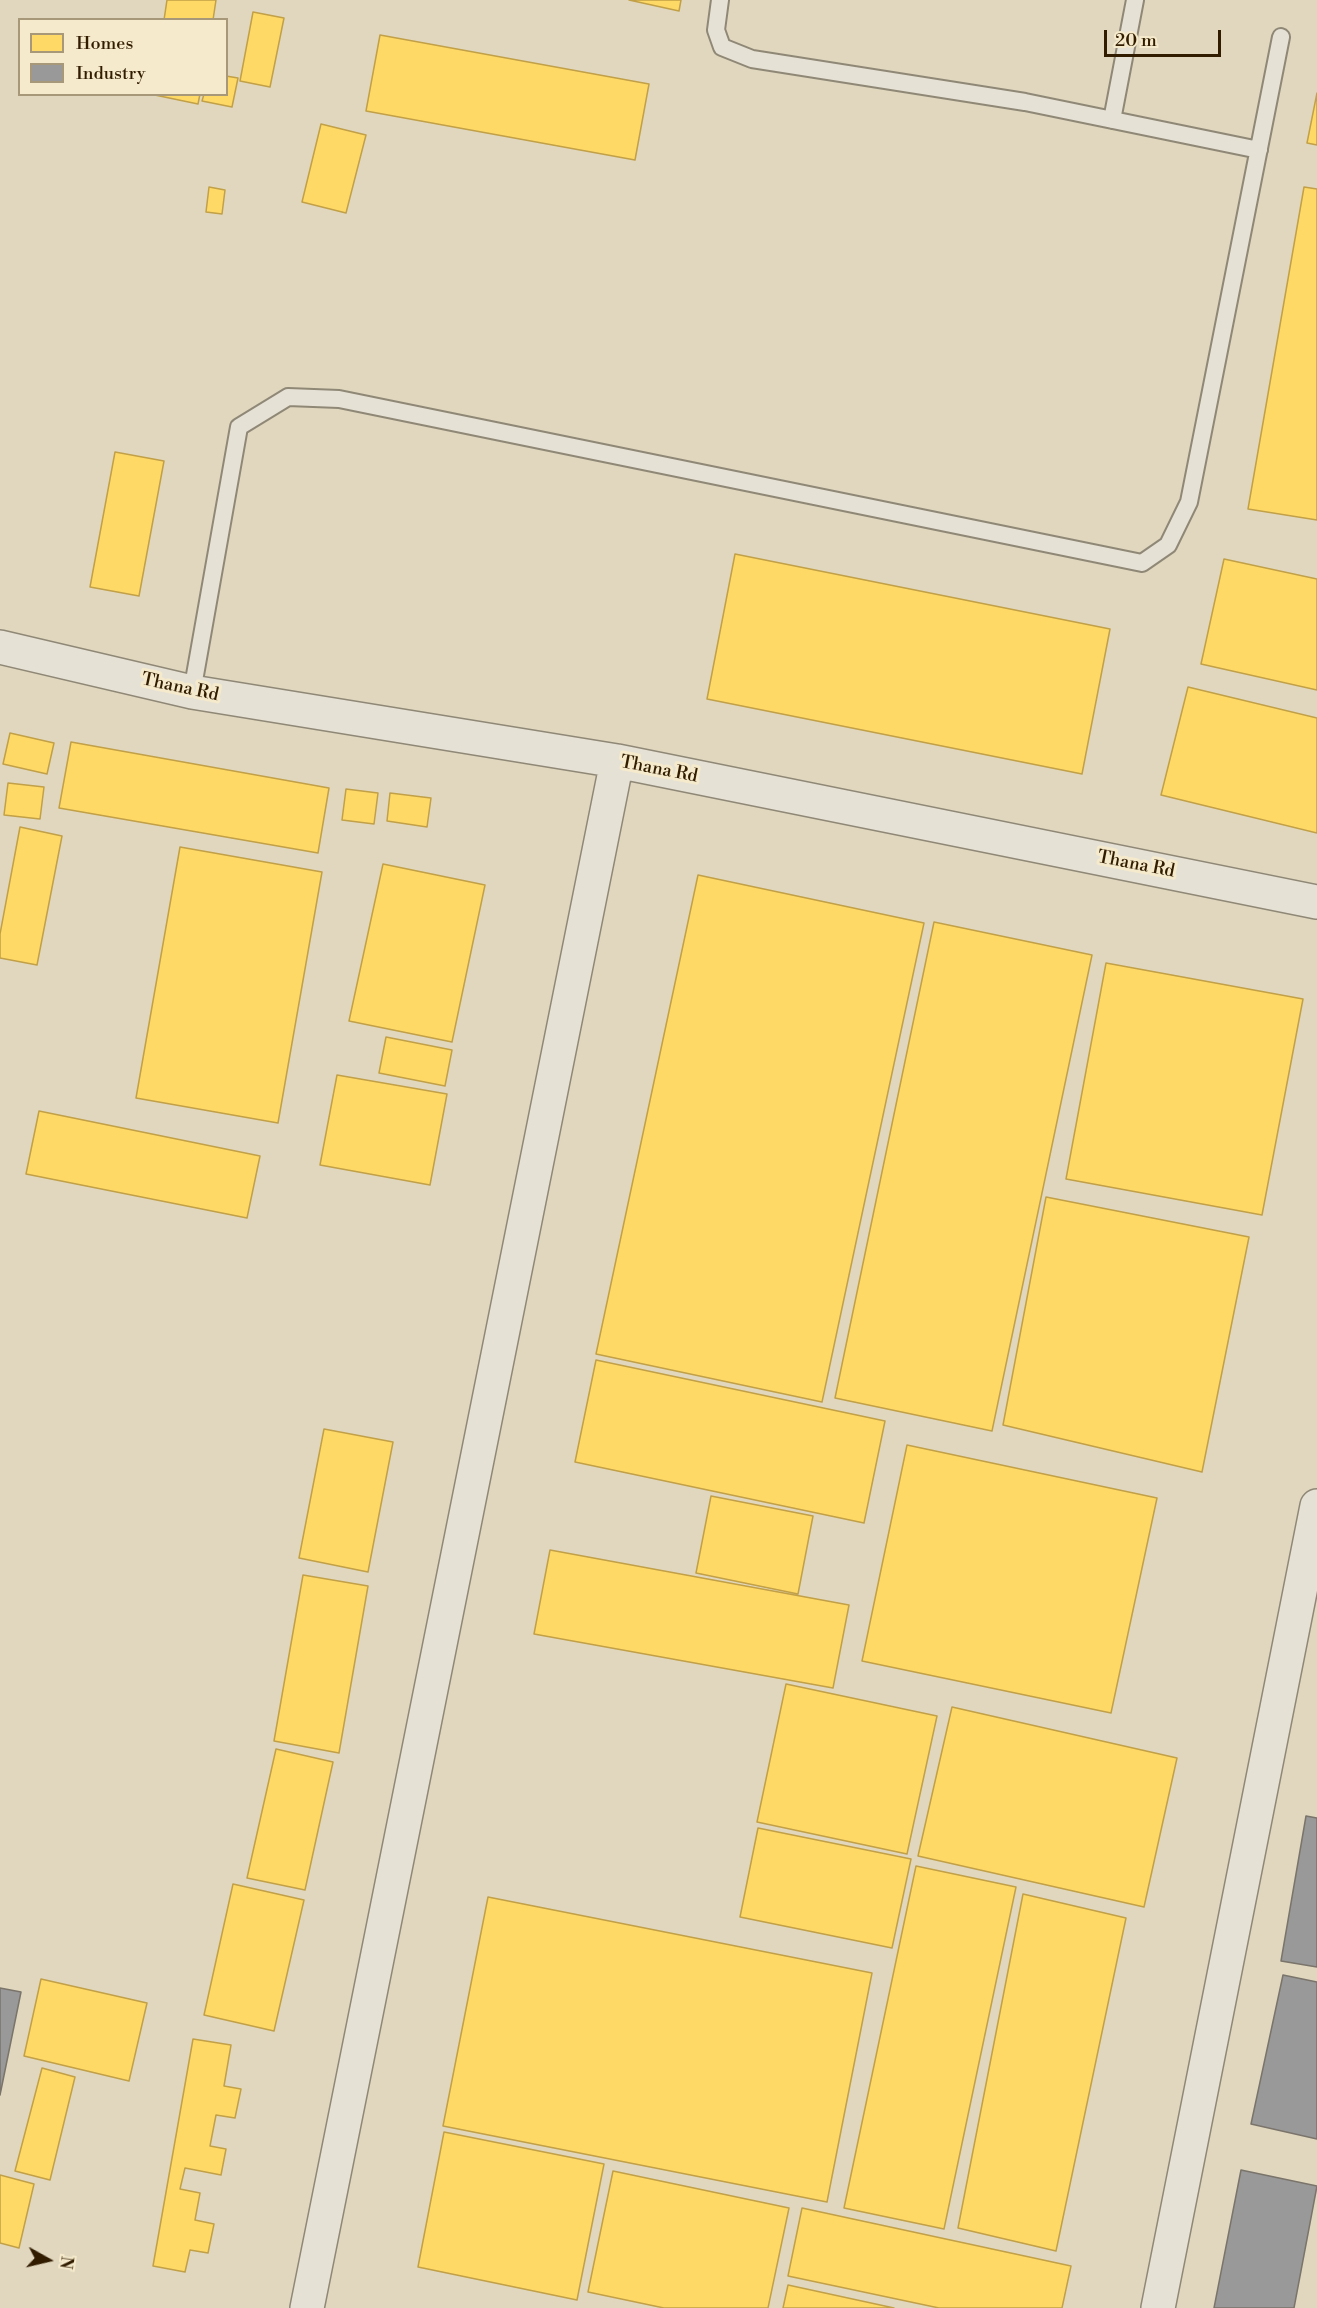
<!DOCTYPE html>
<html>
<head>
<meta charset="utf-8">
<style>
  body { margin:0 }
  #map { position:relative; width:1317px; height:2308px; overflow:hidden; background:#e0d7be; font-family:"Libre Bodoni",serif }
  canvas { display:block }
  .legend { position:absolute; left:18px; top:18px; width:210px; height:78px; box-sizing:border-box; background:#f5eacb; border:2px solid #a7987a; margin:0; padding:8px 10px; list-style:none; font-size:18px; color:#311c00 }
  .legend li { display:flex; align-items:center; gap:12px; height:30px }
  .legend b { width:30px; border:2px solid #a7987a }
  .north { position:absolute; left:18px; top:2230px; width:60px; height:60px; -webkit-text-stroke:4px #f5eacb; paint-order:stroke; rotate:98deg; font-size:16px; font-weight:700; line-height:24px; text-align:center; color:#311c00 }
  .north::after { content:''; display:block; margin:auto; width:21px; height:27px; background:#311c00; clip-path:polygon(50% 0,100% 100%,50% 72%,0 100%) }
  .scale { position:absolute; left:1104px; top:30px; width:117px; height:27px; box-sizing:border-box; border:3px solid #311c00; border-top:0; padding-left:8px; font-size:18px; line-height:21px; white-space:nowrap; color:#311c00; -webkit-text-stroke:4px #f5eacb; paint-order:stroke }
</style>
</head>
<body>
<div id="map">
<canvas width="1317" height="2308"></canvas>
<ul class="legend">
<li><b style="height:16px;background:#ffd966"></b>Homes</li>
<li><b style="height:16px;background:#999"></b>Industry</li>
</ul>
<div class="north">N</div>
<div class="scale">20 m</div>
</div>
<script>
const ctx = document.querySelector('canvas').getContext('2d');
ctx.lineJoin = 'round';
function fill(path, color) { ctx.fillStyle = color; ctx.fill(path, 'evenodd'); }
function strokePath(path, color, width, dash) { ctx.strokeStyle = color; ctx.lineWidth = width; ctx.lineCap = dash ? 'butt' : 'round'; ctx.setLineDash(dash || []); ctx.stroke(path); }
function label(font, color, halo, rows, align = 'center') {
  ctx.font = font + ' "Libre Bodoni",serif'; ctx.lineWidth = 6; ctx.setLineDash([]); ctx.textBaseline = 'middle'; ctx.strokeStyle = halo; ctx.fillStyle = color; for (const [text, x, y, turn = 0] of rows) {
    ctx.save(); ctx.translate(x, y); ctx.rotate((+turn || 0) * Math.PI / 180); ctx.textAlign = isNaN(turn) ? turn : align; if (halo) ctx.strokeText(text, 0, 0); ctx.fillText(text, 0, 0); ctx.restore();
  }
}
const homes = new Path2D(`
  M 167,0 L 216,0 L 213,20 L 164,20 Z
  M 629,0 L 681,0 L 679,11 Z
  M 253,12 L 284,18 L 270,87 L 240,81 Z
  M 380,35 L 649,84 L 635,160 L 366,111 Z
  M 226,76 L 238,78 L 232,107 L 202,101 L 204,94 L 226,94 Z
  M 1317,93 L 1317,145 L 1307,143 Z
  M 150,94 L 200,94 L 198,104 Z
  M 321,124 L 366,135 L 346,213 L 302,202 Z
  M 209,187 L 225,190 L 222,214 L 206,212 Z
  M 1304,187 L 1317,189 L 1317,520 L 1248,509 Z
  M 115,452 L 164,461 L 139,596 L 90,587 Z
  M 735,554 L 1110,629 L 1082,774 L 707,699 Z
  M 1224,559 L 1317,579 L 1317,690 L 1201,664 Z
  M 1188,687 L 1317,718 L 1317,833 L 1161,795 Z
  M 10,733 L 54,743 L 47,774 L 3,764 Z
  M 71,742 L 329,788 L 318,853 L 59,808 Z
  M 8,783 L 44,787 L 40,819 L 4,815 Z
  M 346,789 L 378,793 L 374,824 L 342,820 Z
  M 390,793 L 431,798 L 427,827 L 387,821 Z
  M 20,827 L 62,836 L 37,965 L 0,958 L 0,934 Z
  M 180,847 L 322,872 L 278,1123 L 136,1098 Z
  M 383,864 L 485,885 L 452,1042 L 349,1021 Z
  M 698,875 L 924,923 L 822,1402 L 596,1354 Z
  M 934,922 L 1092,955 L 992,1431 L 835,1398 Z
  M 1106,963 L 1303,999 L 1262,1215 L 1066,1179 Z
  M 386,1037 L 452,1050 L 445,1086 L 379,1073 Z
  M 337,1075 L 447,1094 L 430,1185 L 320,1165 Z
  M 39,1111 L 260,1156 L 247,1218 L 26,1174 Z
  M 1046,1197 L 1249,1237 L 1202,1472 L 1003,1425 Z
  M 596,1360 L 885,1421 L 864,1523 L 575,1462 Z
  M 324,1429 L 393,1442 L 368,1572 L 299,1558 Z
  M 907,1445 L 1157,1498 L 1111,1713 L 862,1661 Z
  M 711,1496 L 813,1516 L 798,1594 L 696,1573 Z
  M 550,1550 L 849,1605 L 833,1688 L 534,1634 Z
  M 303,1575 L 368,1586 L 339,1753 L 274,1741 Z
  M 786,1684 L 937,1716 L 907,1854 L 757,1822 Z
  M 952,1707 L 1177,1758 L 1144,1907 L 918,1856 Z
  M 276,1749 L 333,1762 L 305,1890 L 247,1878 Z
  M 758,1828 L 911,1859 L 892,1948 L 740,1917 Z
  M 916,1866 L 1016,1887 L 944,2229 L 844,2208 Z
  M 233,1884 L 304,1900 L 274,2031 L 204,2015 Z
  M 1023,1894 L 1126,1918 L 1056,2251 L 958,2228 Z
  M 488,1897 L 872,1973 L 827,2202 L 443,2126 Z
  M 41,1979 L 147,2003 L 129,2081 L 24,2056 Z
  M 193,2039 L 231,2045 L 224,2086 L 241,2089 L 235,2118 L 216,2115 L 210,2146 L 226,2149 L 221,2175 L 185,2168 L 180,2189 L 200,2193 L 195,2220 L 214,2224 L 208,2253 L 190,2250 L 185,2272 L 153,2266 Z
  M 42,2068 L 75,2077 L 50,2180 L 15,2171 Z
  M 444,2132 L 604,2164 L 577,2300 L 418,2267 Z
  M 613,2171 L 789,2208 L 768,2308 L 664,2308 L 588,2292 Z
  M 0,2175 L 34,2184 L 19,2248 L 0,2243 Z
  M 802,2208 L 1071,2266 L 1062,2308 L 939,2308 L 788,2276 Z
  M 788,2285 L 894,2308 L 783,2308 Z`);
const industry = new Path2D(`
  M 1306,1816 L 1317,1818 L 1317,1967 L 1281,1961 Z
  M 1283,1975 L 1317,1982 L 1317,2139 L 1251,2124 Z
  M 0,1988 L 21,1992 L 0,2095 Z
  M 1241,2170 L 1317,2186 L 1294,2308 L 1214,2308 Z`);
const lane = new Path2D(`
  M 720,0 L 716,30 L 722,47 L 752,59 L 1025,102 L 1259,150
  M 1112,120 L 1135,0
  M 192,692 L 239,427 L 288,397 L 339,399 L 1142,563 L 1168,545 L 1189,502 L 1281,37`);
const street = new Path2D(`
  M 0,647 L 192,692 L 617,761 L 1317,902
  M 307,2308 L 617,761
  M 1158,2308 L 1317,1506`);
const streetNames = [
  ["Thana Rd",180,688,12],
  ["Thana Rd",659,770,11],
  ["Thana Rd",1136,865,11]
];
fill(homes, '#ffd966');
strokePath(homes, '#c1a047', 1.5);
fill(industry, '#999');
strokePath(industry, '#7a746b', 1.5);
strokePath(lane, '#908877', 20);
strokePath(street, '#908877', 36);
strokePath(lane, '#e6e1d5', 16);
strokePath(street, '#e6e1d5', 33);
label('18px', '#311c00', '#f5eacb', streetNames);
</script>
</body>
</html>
